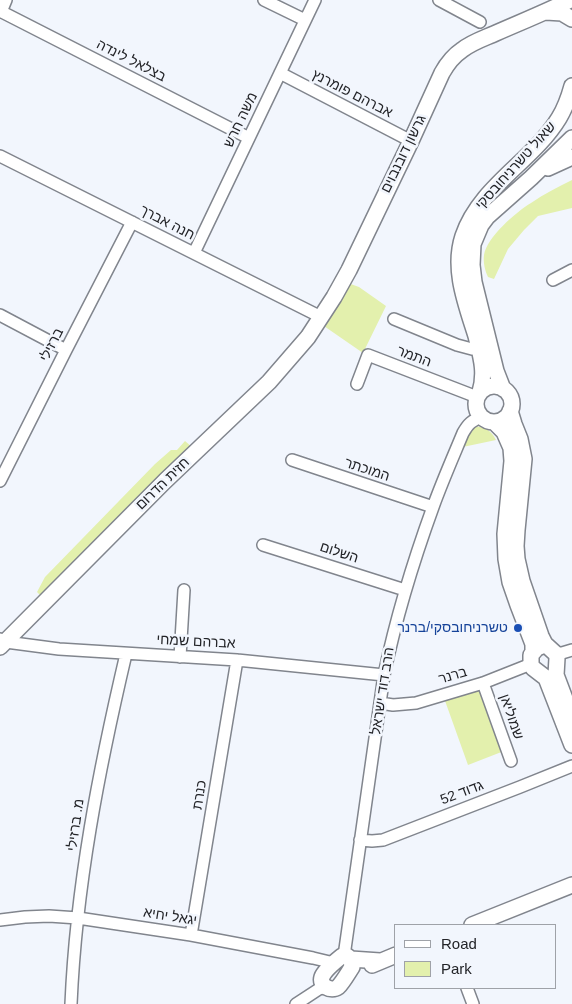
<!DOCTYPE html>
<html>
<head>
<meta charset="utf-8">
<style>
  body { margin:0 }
  #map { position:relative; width:572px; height:1004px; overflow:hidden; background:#f2f6fd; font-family:Helvetica,sans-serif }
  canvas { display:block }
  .legend { position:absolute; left:394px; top:924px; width:162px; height:65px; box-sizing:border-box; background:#f2f6fd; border:1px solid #9fa2a8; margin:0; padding:6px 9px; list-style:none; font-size:15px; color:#232428 }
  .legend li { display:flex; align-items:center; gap:10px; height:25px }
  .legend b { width:25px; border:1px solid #9fa2a8 }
</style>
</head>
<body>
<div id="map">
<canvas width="572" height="1004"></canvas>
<ul class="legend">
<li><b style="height:6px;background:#fff"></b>Road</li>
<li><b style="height:14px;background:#e3f0ad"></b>Park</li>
</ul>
</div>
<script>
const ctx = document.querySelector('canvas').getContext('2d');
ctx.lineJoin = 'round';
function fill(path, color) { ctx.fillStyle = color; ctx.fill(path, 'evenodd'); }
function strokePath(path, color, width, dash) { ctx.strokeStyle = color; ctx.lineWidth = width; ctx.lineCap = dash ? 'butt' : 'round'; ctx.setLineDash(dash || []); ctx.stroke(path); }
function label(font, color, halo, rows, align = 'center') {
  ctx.font = font + ' Helvetica,"Noto Sans Hebrew",sans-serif'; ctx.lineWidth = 5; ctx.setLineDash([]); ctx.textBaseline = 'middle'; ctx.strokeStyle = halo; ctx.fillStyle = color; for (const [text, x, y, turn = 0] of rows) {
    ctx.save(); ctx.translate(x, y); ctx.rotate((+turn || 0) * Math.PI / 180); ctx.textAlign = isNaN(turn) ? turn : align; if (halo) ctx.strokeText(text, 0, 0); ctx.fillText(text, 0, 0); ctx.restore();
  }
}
const green = new Path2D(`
  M 572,180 L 572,208 L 538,216 L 524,230 L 508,249 L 494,279 L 488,277 C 485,271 483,262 484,255 C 487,237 516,212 531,203 C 544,194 558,187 572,180 Z
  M 345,282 L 359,287 L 386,306 L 363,353 L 321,324 Z
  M 474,426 C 485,427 491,430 496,440 L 458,448 Z
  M 185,441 L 192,447 L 42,597 L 37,592 L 45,577 L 155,464 L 171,450 L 177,450 Z
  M 480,685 L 504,751 L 468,765 L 444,698 Z`);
const minor = new Path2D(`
  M 264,0 L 305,20
  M 439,0 L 480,22
  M 0,11 L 249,138
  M 1,12 L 6,0
  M 280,73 L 411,141
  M 0,156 L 321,317
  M 194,253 L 315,0
  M 553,280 L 572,270
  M 0,315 L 66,350
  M 394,319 L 457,345 L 472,349 L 479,349
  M 357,384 L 368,355 L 477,397
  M 292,460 L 433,507
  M 0,481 L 66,350 L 132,222
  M 263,545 L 405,590
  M 0,639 L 6,642 L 59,649 L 237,660 L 384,675
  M 556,654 L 562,653 L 572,650
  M 180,657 L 184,590
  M 483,683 L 511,761
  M 380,703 L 393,705 L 416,703 L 483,683 L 531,664
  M 360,840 L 372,841 L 383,840 L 520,787 L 572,766
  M 0,920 L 25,917 L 49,916 L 78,918 L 191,935 L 313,958 L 334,963
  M 191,935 L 237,660
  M 344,956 L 384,675 C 396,618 413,562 433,507 C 442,482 453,457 463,433 C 468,424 472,420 482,417
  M 467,988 L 473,1004
  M 71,1004 C 76,886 99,769 126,654
  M 296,1004 L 319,989 L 325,987`);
const tertiary = new Path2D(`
  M 546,12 L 562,13 L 572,19
  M 548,168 L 572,157
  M476 404a18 18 0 1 1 36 0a18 18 0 1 1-36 0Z
  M 503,389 L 496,371 L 474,282 L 472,265 L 473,244 L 481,225 L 487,217 L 531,178 L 572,138
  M 480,392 C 486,372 481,357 476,336 C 466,304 452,269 463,236 C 480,186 533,161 559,118 C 565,108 569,97 572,86
  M 510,411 L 514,424 L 520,439 L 524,459 L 517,530 L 516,546 L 517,559 L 522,581 L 541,636 L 545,644 L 556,654 L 557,658 L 556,675 L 572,717
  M 494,422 L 504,432 L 511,448 L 512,461 L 505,534 L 506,559 L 510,582 L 518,605 L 533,644 L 533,651
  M 0,647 L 165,481 L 269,382 L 308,337 L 334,297 L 349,270 L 411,141 L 442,73 C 447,64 453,56 462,50 C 472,42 485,38 496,33 C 521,22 546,12 570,0
  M 540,647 L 537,648 L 531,655 L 531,664 L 533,668 L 546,678 L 572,745
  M 472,925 L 572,885
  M 351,959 L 352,967 C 348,973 343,982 338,987 C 331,992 319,986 322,977 C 324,971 337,960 342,956 L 347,956 L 351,959 L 380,961
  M 372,965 L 396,955`);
const markers = [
  [518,628,5,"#1a4fb4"]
];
const streetNames = [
  ["בצלאל לינדה",131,61,27],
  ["אברהם פומרנץ",352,94,27],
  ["משה חרש",241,120,-64],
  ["גרשון דובנבוים",404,154,-64],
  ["שאול טשרניחובסקי",516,166,-48],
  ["חנה אברך",167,223,27],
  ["ברזילי",52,345,-63],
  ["התמר",414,357,21],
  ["המוכתר",367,470,18],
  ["חזית הדרום",163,484,-44],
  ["השלום",339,553,18],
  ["אברהם שמחי",196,642,3],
  ["ברנר",453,676,-16],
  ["הרב דוד ישראל",383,691,-81],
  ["שמוליאן",511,717,71],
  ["גדוד 52",462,793,-21],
  ["כנרת",200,795,-81],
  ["מ. ברזילי",76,825,-82],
  ["יגאל יחיא",170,917,9]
];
const transitNames = [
  ["טשרניחובסקי/ברנר",508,628]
];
fill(green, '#e3f0ad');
strokePath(minor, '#81858d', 14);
strokePath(tertiary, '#81858d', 18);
strokePath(minor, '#fff', 11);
strokePath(tertiary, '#fff', 15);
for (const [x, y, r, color] of markers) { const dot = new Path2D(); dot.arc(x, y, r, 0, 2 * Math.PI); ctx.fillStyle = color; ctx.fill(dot); strokePath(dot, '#f2f6fd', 2); }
label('14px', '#232428', '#f2f6fd', streetNames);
label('14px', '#164399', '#f2f6fd', transitNames, 'right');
</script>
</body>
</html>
